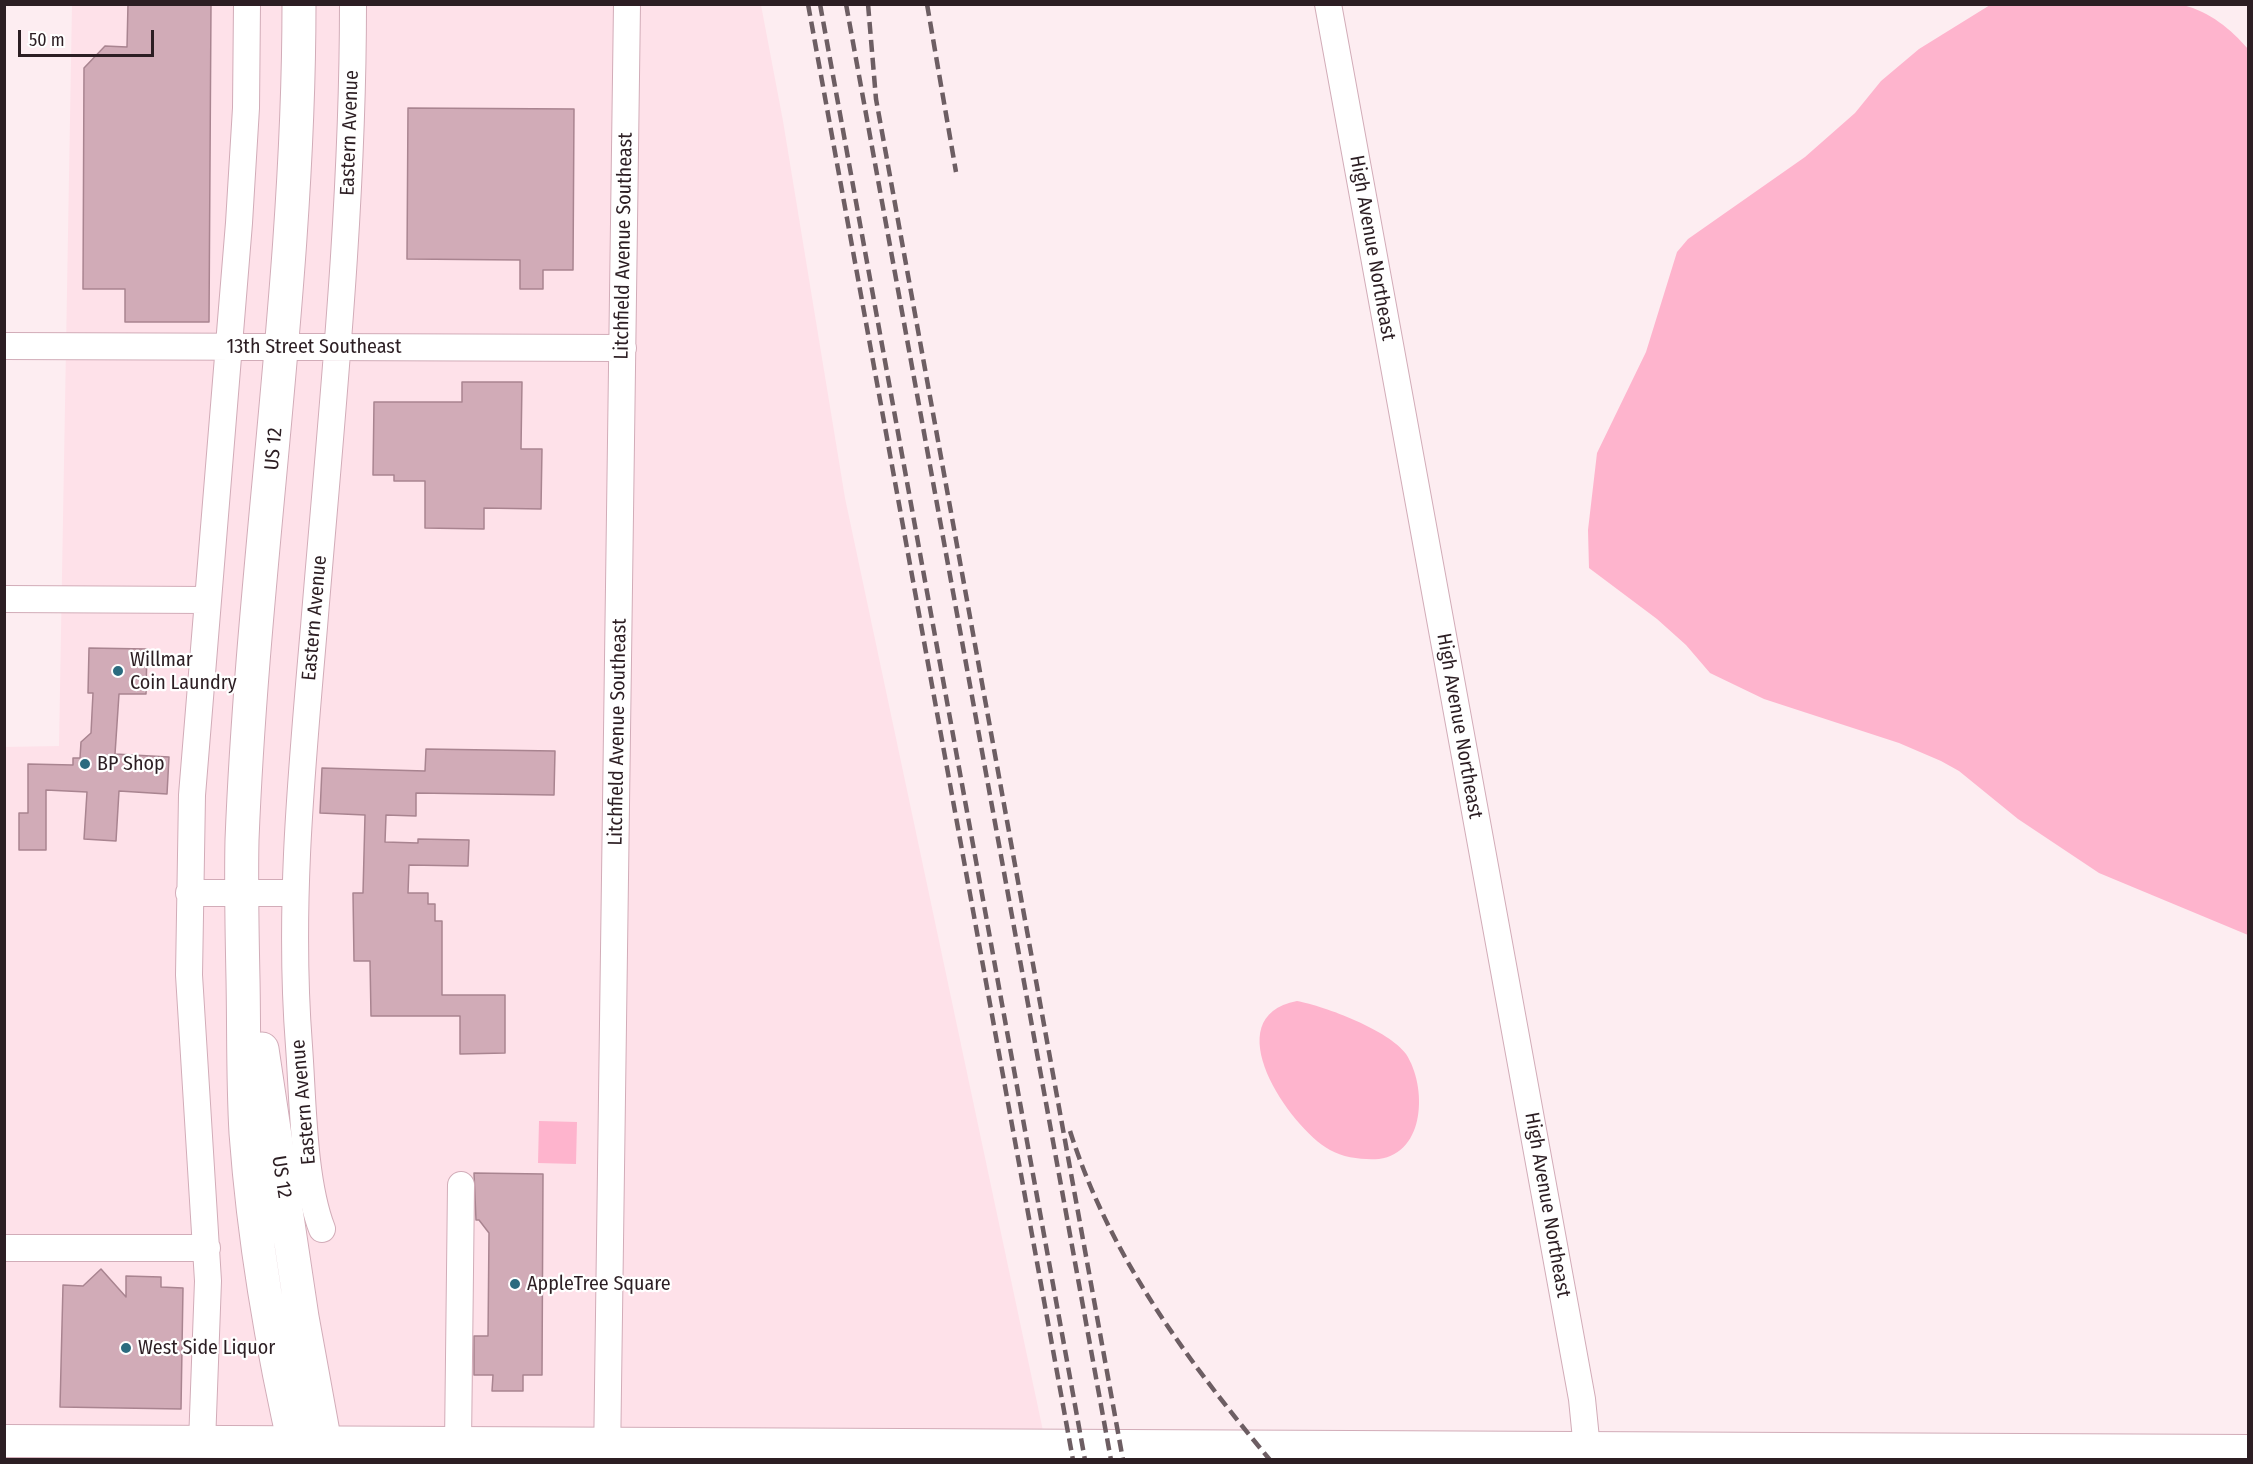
<!DOCTYPE html>
<html>
<head>
<meta charset="utf-8">
<style>
  body { margin:0 }
  #map { position:relative; width:2253px; height:1464px; overflow:hidden; background:#fdedf1; font-family:"Fira Sans Condensed",sans-serif }
  canvas { display:block }
  .frame { position:absolute; inset:0; border:6px solid #2c1e23; pointer-events:none }
  .scale { position:absolute; left:18px; top:30px; width:136px; height:27px; box-sizing:border-box; border:3px solid #2c1e23; border-top:0; padding-left:8px; font-size:18px; line-height:21px; white-space:nowrap; color:#2c1e23; -webkit-text-stroke:4px #fff; paint-order:stroke }
</style>
</head>
<body>
<div id="map">
<canvas width="2253" height="1464"></canvas>
<div class="frame"></div>
<div class="scale">50 m</div>
</div>
<script>
const ctx = document.querySelector('canvas').getContext('2d');
ctx.lineJoin = 'round';
function fill(path, color) { ctx.fillStyle = color; ctx.fill(path, 'evenodd'); }
function strokePath(path, color, width, dash) { ctx.strokeStyle = color; ctx.lineWidth = width; ctx.lineCap = dash ? 'butt' : 'round'; ctx.setLineDash(dash || []); ctx.stroke(path); }
function label(font, color, halo, rows, align = 'center') {
  ctx.font = font + ' "Fira Sans Condensed",sans-serif'; ctx.lineWidth = 4.5; ctx.setLineDash([]); ctx.textBaseline = 'middle'; ctx.strokeStyle = halo; ctx.fillStyle = color; for (const [text, x, y, turn = 0] of rows) {
    ctx.save(); ctx.translate(x, y); ctx.rotate((+turn || 0) * Math.PI / 180); ctx.textAlign = isNaN(turn) ? turn : align; if (halo) ctx.strokeText(text, 0, 0); ctx.fillText(text, 0, 0); ctx.restore();
  }
}
const built = new Path2D(`
  M 72,5 L 761,5 L 783,121 L 845,498 L 1049,1459 L 5,1459 L 4,747 L 59,746 Z`);
const green = new Path2D(`
  M 1990,5 L 2183,5 C 2210,12 2231,29 2248,49 L 2248,935 L 2099,873 L 2018,819 L 1959,771 L 1941,761 L 1899,743 L 1764,699 L 1710,673 L 1686,645 L 1657,619 L 1589,568 L 1588,530 L 1597,453 L 1646,352 L 1677,252 L 1688,239 L 1805,157 L 1855,113 L 1881,81 L 1919,49 Z
  M 1297,1001 C 1325,1006 1390,1031 1406,1054 C 1427,1086 1426,1153 1379,1159 C 1364,1160 1344,1158 1330,1150 C 1289,1127 1214,1017 1297,1001 Z
  M 539,1121 L 577,1122 L 576,1164 L 538,1163 Z`);
const building = new Path2D(`
  M 128,4 L 211,4 L 209,322 L 125,322 L 125,289 L 83,289 L 84,68 L 105,46 L 127,47 Z
  M 408,108 L 574,109 L 573,270 L 543,270 L 543,289 L 520,289 L 520,260 L 407,259 Z
  M 462,382 L 522,382 L 521,449 L 542,449 L 541,509 L 484,508 L 484,529 L 425,528 L 425,481 L 394,481 L 394,475 L 373,475 L 374,402 L 462,402 Z
  M 89,648 L 147,649 L 146,694 L 119,694 L 115,754 L 169,757 L 167,794 L 119,791 L 116,841 L 84,839 L 87,792 L 46,790 L 46,850 L 19,850 L 19,813 L 28,813 L 28,764 L 73,765 L 73,758 L 80,758 L 81,742 L 91,733 L 93,693 L 88,693 Z
  M 426,749 L 555,751 L 554,795 L 416,793 L 416,816 L 386,815 L 385,842 L 418,843 L 418,839 L 469,840 L 468,866 L 409,865 L 408,893 L 428,893 L 428,904 L 435,904 L 435,921 L 442,921 L 442,995 L 505,995 L 505,1053 L 460,1054 L 460,1016 L 371,1016 L 370,961 L 354,961 L 353,893 L 363,893 L 365,815 L 320,813 L 322,768 L 425,771 Z
  M 474,1173 L 543,1174 L 542,1375 L 523,1375 L 523,1391 L 492,1391 L 493,1375 L 474,1375 L 474,1336 L 488,1336 L 489,1233 L 479,1220 L 476,1220 Z
  M 101,1269 L 126,1297 L 126,1276 L 161,1277 L 161,1287 L 183,1288 L 181,1409 L 60,1407 L 63,1285 L 83,1286 Z`);
const minor = new Path2D(`
  M 1328,4 L 1582,1399 L 1587,1449
  M 4,346 L 623,348
  M 4,599 L 207,600
  M 189,893 L 294,893
  M 322,1229 C 303,1180 303,1100 299,1046 C 288,905 302,767 314,627 C 331,420 353,213 353,4
  M 4,1248 L 207,1248
  M 202,1443 L 208,1281 L 189,975 L 192,795 L 239,223 L 246,108 L 247,4
  M 458,1444 L 461,1185
  M 607,1460 L 627,4`);
const major = new Path2D(`
  M 4,1441 L 2248,1451`);
const highway = new Path2D(`
  M 262,1049 L 302,1317 L 328,1460
  M 298,1460 C 273,1353 254,1242 246,1133 C 243,1082 244,1030 243,979 C 242,933 241,886 242,840 C 253,561 299,284 299,4`);
const rail = new Path2D(`
  M 808,4 L 1073,1460
  M 820,4 L 1085,1460
  M 846,4 L 1111,1460
  M 868,4 L 876,99 L 1123,1460
  M 927,4 L 956,172
  M 1070,1131 C 1110,1257 1187,1360 1270,1460`);
const markers = [
  [118,671,6,"#2b6b7f"],
  [85,764,6,"#2b6b7f"],
  [515,1284,6,"#2b6b7f"],
  [126,1348,6,"#2b6b7f"]
];
const streetNames = [
  ["Eastern Avenue",350,133,-88],
  ["Litchfield Avenue Southeast",624,246,-89],
  ["High Avenue Northeast",1372,248,80],
  ["13th Street Southeast",314,347],
  ["US 12",274,449,-85],
  ["Eastern Avenue",315,618,-85],
  ["High Avenue Northeast",1459,726,80],
  ["Litchfield Avenue Southeast",618,732,-89],
  ["Eastern Avenue",304,1102,-95],
  ["US 12",281,1177,81],
  ["High Avenue Northeast",1547,1205,80]
];
const poiNames = [
  ["Willmar",130,660],
  ["Coin Laundry",130,683],
  ["BP Shop",97,764],
  ["AppleTree Square",527,1284],
  ["West Side Liquor",138,1348]
];
fill(built, '#fee1e9');
fill(green, '#feb4cd');
fill(building, '#d1abb7');
strokePath(building, '#a98490', 1.5);
strokePath(minor, '#d2acb8', 28);
strokePath(major, '#d2acb8', 34);
strokePath(highway, '#d2acb8', 35);
strokePath(minor, '#fff', 26);
strokePath(major, '#fff', 32);
strokePath(highway, '#fff', 33);
strokePath(rail, '#6d5e63', 4.5, [12, 6]);
for (const [x, y, r, color] of markers) { const dot = new Path2D(); dot.arc(x, y, r, 0, 2 * Math.PI); ctx.fillStyle = color; ctx.fill(dot); strokePath(dot, '#fff', 2); }
label('20px', '#2c1e23', '#fff', streetNames);
label('20px', '#2c1e23', '#fff', poiNames, 'left');
</script>
</body>
</html>
